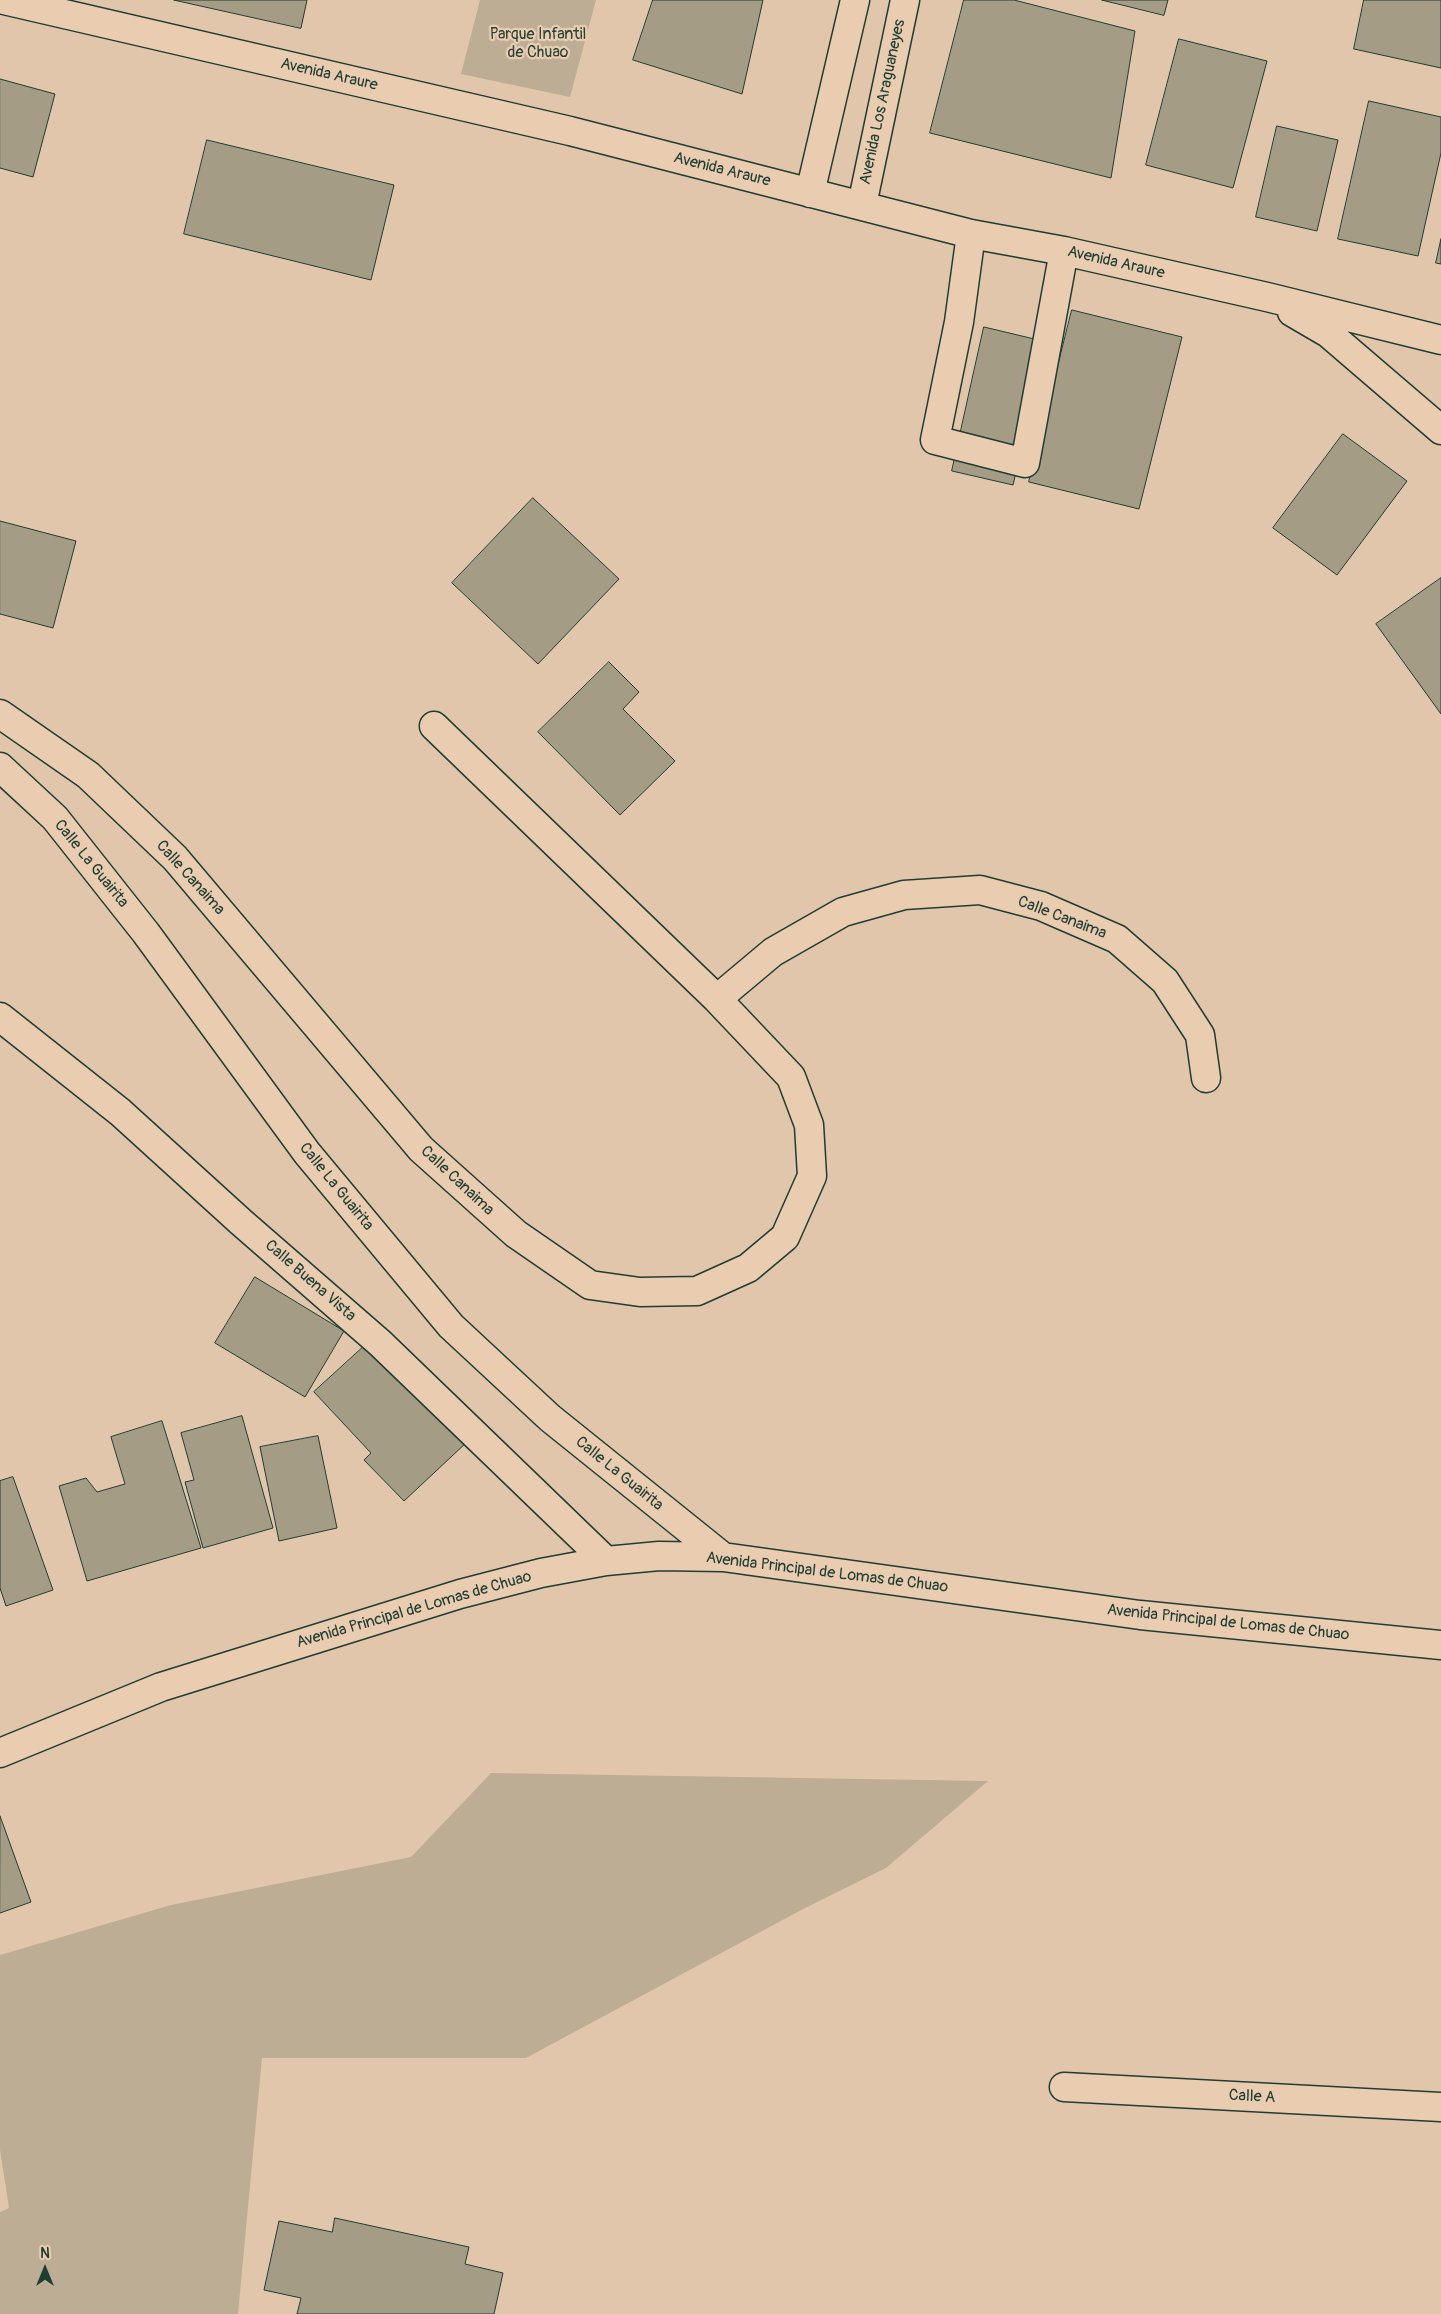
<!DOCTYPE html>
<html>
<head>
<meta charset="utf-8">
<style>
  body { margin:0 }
  #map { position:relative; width:1441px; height:2314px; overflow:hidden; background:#e2c6ab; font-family:Pangolin,sans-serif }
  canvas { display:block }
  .north { position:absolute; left:20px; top:2244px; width:50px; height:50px; -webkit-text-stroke:4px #eaccb0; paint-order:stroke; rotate:0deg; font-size:14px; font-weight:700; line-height:20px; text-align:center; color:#1f3d34 }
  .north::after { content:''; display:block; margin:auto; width:18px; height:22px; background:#1f3d34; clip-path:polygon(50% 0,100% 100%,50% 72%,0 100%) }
</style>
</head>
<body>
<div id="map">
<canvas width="1441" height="2314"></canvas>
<div class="north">N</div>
</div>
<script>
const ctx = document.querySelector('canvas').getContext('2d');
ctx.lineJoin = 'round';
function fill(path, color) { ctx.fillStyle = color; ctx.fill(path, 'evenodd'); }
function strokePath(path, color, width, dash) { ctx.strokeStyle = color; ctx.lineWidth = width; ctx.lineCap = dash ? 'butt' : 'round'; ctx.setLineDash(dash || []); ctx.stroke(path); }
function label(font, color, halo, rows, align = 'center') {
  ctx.font = font + ' Pangolin,sans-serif'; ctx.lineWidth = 4.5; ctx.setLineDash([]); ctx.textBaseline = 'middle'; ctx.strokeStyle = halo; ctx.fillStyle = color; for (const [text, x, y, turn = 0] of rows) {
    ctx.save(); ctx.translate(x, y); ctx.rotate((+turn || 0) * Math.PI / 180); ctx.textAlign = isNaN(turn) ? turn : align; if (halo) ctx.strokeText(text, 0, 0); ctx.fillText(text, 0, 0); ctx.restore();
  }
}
const green = new Path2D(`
  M 480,0 L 596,0 L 570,97 L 461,74 Z
  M 491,1773 L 988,1781 L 886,1868 L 805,1908 L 526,2058 L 262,2058 L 238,2314 L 0,2314 L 0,2212 L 9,2208 L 0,2150 L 0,1955 L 171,1905 L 411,1857 Z`);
const building = new Path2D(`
  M 174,0 L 307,0 L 301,28 Z
  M 653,0 L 763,0 L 742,94 L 633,60 Z
  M 964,0 L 1014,0 L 1135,31 L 1111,178 L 930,133 Z
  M 1102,0 L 1168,0 L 1164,15 Z
  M 1364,0 L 1441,0 L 1441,68 L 1354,49 Z
  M 1179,39 L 1267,61 L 1233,188 L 1146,165 Z
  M 0,79 L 55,94 L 33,177 L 0,168 Z
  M 1369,101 L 1441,117 L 1441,153 L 1418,256 L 1338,239 Z
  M 1277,126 L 1338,140 L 1317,231 L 1256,217 Z
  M 207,140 L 394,185 L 371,280 L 184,234 Z
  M 1441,239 L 1441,264 L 1436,263 Z
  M 1072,310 L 1182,337 L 1139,509 L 1029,482 Z
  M 984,327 L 1047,342 L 1013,485 L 952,471 Z
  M 1343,434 L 1407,481 L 1337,575 L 1273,528 Z
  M 533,498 L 619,579 L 538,664 L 452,583 Z
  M 0,521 L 76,541 L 53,628 L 0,614 Z
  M 1441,578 L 1441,714 L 1376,624 Z
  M 609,662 L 639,692 L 623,709 L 675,761 L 620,815 L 538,732 Z
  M 255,1277 L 344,1331 L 305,1397 L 215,1343 Z
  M 371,1340 L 467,1442 L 404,1501 L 364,1460 L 371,1453 L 314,1392 Z
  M 242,1416 L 273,1528 L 203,1548 L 185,1482 L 194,1480 L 181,1433 Z
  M 162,1421 L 201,1548 L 87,1581 L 59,1486 L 86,1478 L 97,1492 L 125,1484 L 111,1437 Z
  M 318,1436 L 337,1528 L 279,1541 L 260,1447 Z
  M 13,1477 L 53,1590 L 6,1606 L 0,1588 L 0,1481 Z
  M 0,1816 L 31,1902 L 0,1913 Z
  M 335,2218 L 469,2247 L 465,2264 L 503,2273 L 494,2314 L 297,2314 L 301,2298 L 264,2290 L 279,2221 L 332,2232 Z`);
const minor = new Path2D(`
  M 4,0 L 570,131 L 971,234 L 1064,251 L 1267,297 L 1441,340
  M 810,193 L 855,0
  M 862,205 L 905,0
  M 971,234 L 959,322 L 935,440 L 1025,463 L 1064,251
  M 1292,312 L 1328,333 L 1441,430
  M 0,714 L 88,775 L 175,858 L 421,1149 L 516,1234 L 590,1285 L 640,1292 L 697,1291 L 748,1268 L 785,1237 L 812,1176 L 809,1125 L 791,1077 L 717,999 L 434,726
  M 0,767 L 55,818 L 146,933 L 307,1153 L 451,1326 L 550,1418 L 723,1557
  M 717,999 L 773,952 L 843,912 L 904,895 L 980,890 L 1041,906 L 1117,939 L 1165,981 L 1200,1035 L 1206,1078
  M 0,1017 L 120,1112 L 241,1222 L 380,1343 L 606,1561
  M 0,1753 L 161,1687 L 460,1594 L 541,1573 L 606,1561 L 659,1556 L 723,1557 L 1140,1615 L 1441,1645
  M 1064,2087 L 1441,2107`);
const parkNames = [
  ["Parque Infantil",538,35],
  ["de Chuao",538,53]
];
const streetNames = [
  ["Avenida Araure",329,75,13],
  ["Avenida Los Araguaneyes",883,102,-78],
  ["Avenida Araure",722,170,14],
  ["Avenida Araure",1116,263,13],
  ["Calle La Guairita",91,864,51],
  ["Calle Canaima",190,878,48],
  ["Calle Canaima",1062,918,21],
  ["Calle Canaima",457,1181,43],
  ["Calle La Guairita",336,1187,51],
  ["Calle Buena Vista",310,1281,41],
  ["Calle La Guairita",619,1474,39],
  ["Avenida Principal de Lomas de Chuao",827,1573,7],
  ["Avenida Principal de Lomas de Chuao",414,1610,-16],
  ["Avenida Principal de Lomas de Chuao",1228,1623,6],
  ["Calle A",1252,2097,3]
];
fill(green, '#bead95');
fill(building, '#a59c86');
strokePath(building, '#1f3d34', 1);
strokePath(minor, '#1f3d34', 31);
strokePath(minor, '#eaccb0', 28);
label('16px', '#274339', '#eaccb0', parkNames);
label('16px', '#1f3d34', '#eaccb0', streetNames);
</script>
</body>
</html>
